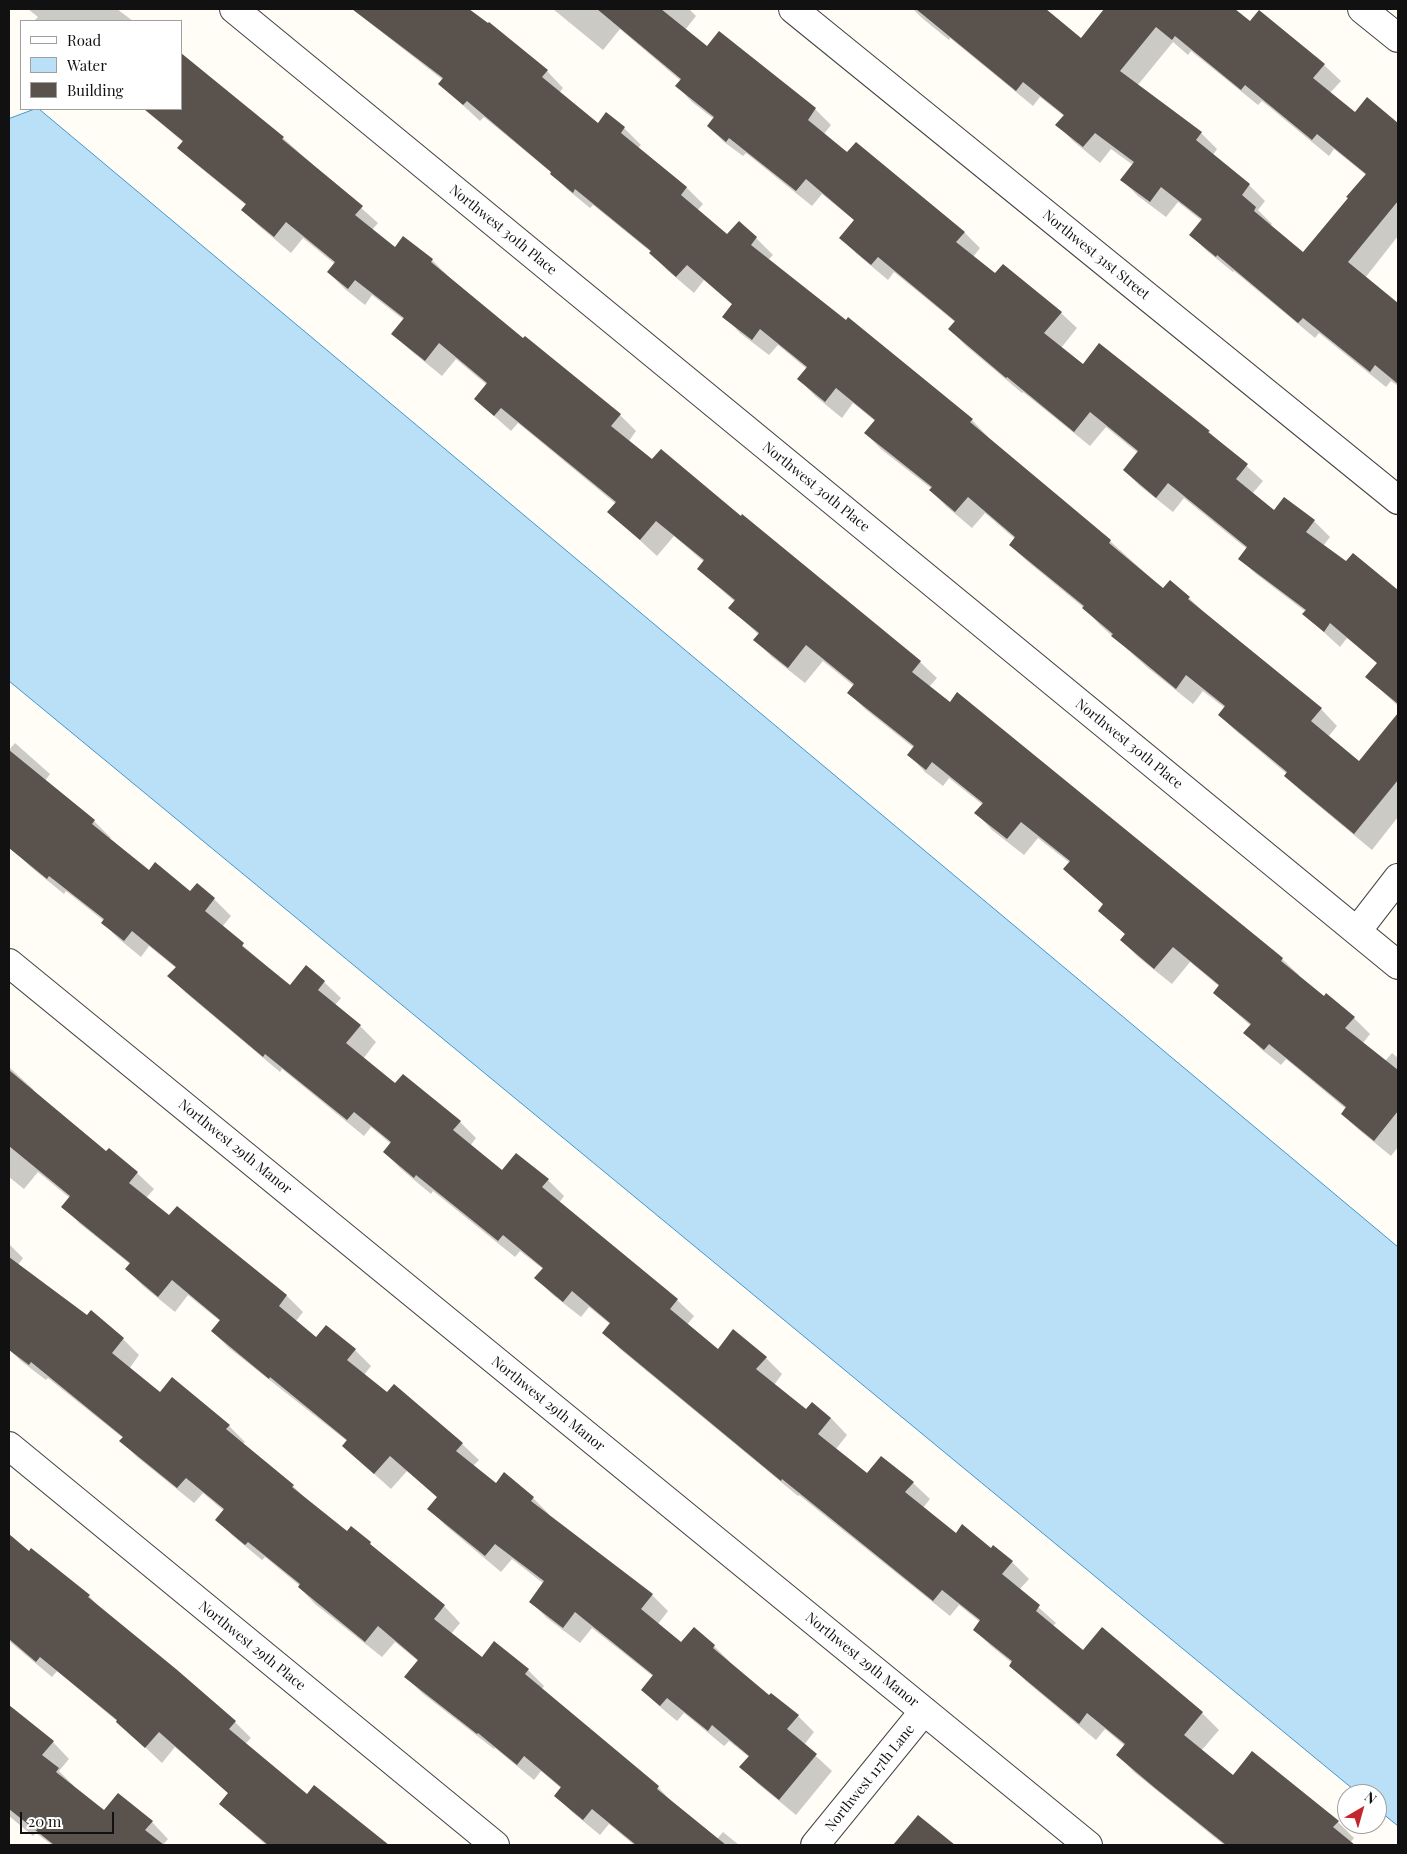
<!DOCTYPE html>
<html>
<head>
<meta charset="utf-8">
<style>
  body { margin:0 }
  #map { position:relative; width:1407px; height:1854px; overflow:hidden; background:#fffdf5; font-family:"Playfair Display",serif }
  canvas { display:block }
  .frame { position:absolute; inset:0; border:10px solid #111; pointer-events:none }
  .legend { position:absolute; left:20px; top:20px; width:162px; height:90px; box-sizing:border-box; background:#fff; border:1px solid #a0a0a0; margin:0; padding:6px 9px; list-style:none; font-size:15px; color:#111 }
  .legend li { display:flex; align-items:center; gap:10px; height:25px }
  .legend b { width:25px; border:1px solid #a0a0a0 }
  .north { position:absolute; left:1337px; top:1784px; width:50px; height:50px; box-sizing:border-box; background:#fff; border:1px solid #a0a0a0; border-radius:50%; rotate:38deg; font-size:14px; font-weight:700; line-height:20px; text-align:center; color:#111 }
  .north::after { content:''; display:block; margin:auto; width:18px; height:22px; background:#c4262e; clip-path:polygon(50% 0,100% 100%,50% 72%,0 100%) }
  .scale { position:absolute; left:20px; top:1812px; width:94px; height:22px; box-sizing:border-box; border:2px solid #111; border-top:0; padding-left:6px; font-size:15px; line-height:18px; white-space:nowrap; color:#111; -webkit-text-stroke:4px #fff; paint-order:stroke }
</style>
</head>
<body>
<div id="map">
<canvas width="1407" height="1854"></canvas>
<div class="frame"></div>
<ul class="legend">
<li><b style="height:6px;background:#fff"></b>Road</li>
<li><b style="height:14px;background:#b9e0f7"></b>Water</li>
<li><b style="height:14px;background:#5a524d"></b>Building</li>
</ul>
<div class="north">N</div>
<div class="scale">20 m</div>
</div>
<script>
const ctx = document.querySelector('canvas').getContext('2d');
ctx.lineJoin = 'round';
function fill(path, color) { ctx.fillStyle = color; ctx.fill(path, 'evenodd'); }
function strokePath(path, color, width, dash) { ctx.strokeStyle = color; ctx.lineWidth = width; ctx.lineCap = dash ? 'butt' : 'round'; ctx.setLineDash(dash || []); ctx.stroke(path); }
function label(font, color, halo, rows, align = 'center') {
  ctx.font = font + ' "Playfair Display",serif'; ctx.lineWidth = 5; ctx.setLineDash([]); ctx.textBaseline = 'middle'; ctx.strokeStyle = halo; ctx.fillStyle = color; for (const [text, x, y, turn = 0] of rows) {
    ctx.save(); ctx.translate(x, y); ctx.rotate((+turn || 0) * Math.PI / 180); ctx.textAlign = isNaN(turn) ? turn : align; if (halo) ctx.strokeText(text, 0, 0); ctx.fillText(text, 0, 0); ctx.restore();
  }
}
const water = new Path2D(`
  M 35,109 L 39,109 L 1398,1247 L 1398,1826 L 1377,1809 L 1377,1794 L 1359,1794 L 9,681 L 9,119 Z`);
const shadow = new Path2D(`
  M 28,9 L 117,9 L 133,21 L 34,21 L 38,17 Z
  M 352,9 L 467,9 L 547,71 L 563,88 L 559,93 L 598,124 L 606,114 L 624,128 L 641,145 L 638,148 L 686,187 L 703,204 L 697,211 L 727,236 L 756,238 L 773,255 L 768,260 L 846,322 L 848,319 L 972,420 L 988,437 L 987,438 L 1110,541 L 1163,589 L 1189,598 L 1206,614 L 1321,709 L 1337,726 L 1328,737 L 1359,762 L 1373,745 L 1398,766 L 1398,817 L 1372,850 L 1302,792 L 1285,776 L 1287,774 L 1236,731 L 1219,715 L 1225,708 L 1203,691 L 1193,704 L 1148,668 L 1100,625 L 1084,608 L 1027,561 L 1010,545 L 1015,539 L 985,513 L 972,528 L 947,507 L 930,490 L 932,489 L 882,450 L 865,433 L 875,421 L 853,403 L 842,418 L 815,396 L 799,379 L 807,369 L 778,345 L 769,355 L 740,333 L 724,316 L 733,305 L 704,280 L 694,293 L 667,270 L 651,252 L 593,205 L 590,208 L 568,190 L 552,173 L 484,117 L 480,121 L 440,84 L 443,80 Z
  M 553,9 L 689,9 L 696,16 L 685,30 L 708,48 L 719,33 L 815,109 L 831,125 L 824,134 L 848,153 L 856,144 L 965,233 L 980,248 L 973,257 L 995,275 L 1061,313 L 1077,328 L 1061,348 L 1083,365 L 1100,345 L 1209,432 L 1263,481 L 1252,494 L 1275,512 L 1284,499 L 1314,521 L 1330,537 L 1323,546 L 1346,563 L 1354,554 L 1398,591 L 1398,706 L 1367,677 L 1378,664 L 1347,638 L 1340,647 L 1304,614 L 1306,612 L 1256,574 L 1240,559 L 1247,549 L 1184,498 L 1173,512 L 1140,486 L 1124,470 L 1138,453 L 1106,427 L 1090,446 L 1023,392 L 1022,393 L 965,345 L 950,329 L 955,322 L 894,272 L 888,280 L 857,254 L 841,238 L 855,221 L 822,194 L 812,206 L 746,153 L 743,156 L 724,142 L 708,126 L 714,119 L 692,102 L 677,86 L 681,81 L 620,29 L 603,50 Z
  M 913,9 L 1007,9 L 1021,20 L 1030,9 L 1044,9 L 1082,40 L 1106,9 L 1233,9 L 1250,23 L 1259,11 L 1324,65 L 1341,81 L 1330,93 L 1355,113 L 1367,99 L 1398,125 L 1398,236 L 1365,278 L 1398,304 L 1398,386 L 1391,381 L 1386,387 L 1319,333 L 1315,338 L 1234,271 L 1233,272 L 1207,251 L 1191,235 L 1202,221 L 1178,202 L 1166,217 L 1138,196 L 1122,180 L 1133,165 L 1111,149 L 1100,163 L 1073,141 L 1057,124 L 1064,116 L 1040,97 L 1033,106 L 950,38 L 949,40 L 922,18 ZM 1173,42 L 1188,55 L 1191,51 L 1258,105 L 1262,101 L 1329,156 L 1334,149 L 1366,175 L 1350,198 L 1303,254 L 1270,226 L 1272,224 L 1258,210 L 1265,201 L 1249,185 L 1213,155 L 1217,149 L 1201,133 L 1137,86 Z
  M 144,109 L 181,109 L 283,138 L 378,223 L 372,230 L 395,248 L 403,238 L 432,260 L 449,277 L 523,340 L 620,415 L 636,431 L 629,441 L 652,460 L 741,517 L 920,662 L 937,678 L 929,687 L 1282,959 L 1299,975 L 1298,977 L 1324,998 L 1354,1018 L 1370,1034 L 1363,1043 L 1385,1061 L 1392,1053 L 1398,1058 L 1398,1147 L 1391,1156 L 1359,1130 L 1342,1114 L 1346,1109 L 1286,1059 L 1281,1065 L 1261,1049 L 1245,1033 L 1251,1026 L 1214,993 L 1220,987 L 1190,962 L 1172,984 L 1138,957 L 1121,940 L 1126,935 L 1099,910 L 1104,905 L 1064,869 L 1070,863 L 1038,838 L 1024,855 L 992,830 L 976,813 L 983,805 L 949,778 L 943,786 L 925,772 L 909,755 L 914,748 L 865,709 L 849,693 L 854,686 L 823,661 L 805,683 L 772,657 L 755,640 L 759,635 L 730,608 L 735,602 L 698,569 L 704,562 L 674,536 L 657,556 L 609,512 L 616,504 L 518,423 L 511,431 L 475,399 L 487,385 L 456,359 L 442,376 L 410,350 L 393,334 L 404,320 L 372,295 L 365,305 L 345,289 L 328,272 L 335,264 L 303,238 L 291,253 L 259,226 L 242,210 L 246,205 L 196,164 L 179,148 L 183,142 Z
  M 15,743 L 50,774 L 45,781 L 94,821 L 111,838 L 109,839 L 149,872 L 190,893 L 197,885 L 214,899 L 231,916 L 222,927 L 290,987 L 324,982 L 341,998 L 335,1005 L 360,1026 L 376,1042 L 363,1059 L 395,1085 L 460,1122 L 476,1138 L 470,1146 L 502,1172 L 548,1180 L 564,1196 L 559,1203 L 677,1300 L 694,1316 L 687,1325 L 718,1350 L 766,1358 L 782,1374 L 774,1385 L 806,1411 L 831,1418 L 847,1435 L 836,1449 L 867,1475 L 913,1483 L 930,1499 L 923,1508 L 956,1534 L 991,1550 L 993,1547 L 1012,1562 L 1029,1579 L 1019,1590 L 1056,1623 L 1053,1626 L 1083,1652 L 1103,1628 L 1202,1713 L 1219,1730 L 1201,1751 L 1234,1777 L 1338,1822 L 1354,1838 L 1350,1843 L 1352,1845 L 1224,1845 L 1134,1772 L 1118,1755 L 1125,1746 L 1105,1729 L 1096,1740 L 1027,1682 L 1010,1665 L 1012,1663 L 991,1646 L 974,1629 L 980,1622 L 959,1605 L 950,1616 L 799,1495 L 798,1496 L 620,1349 L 604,1332 L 610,1324 L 589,1307 L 581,1317 L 553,1295 L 536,1278 L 543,1269 L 520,1251 L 515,1257 L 433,1191 L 431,1194 L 401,1169 L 384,1152 L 391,1144 L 371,1127 L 364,1136 L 282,1069 L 280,1072 L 186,993 L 169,976 L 176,968 L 149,946 L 141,957 L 119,939 L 103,923 L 104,921 L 66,891 L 64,894 L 32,868 L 15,852 L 16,835 L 9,828 L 9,750 Z
  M 9,1067 L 34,1090 L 32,1092 L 106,1153 L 137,1173 L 154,1189 L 146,1198 L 170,1217 L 177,1208 L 287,1296 L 303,1312 L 296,1321 L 317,1338 L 355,1350 L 371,1366 L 364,1375 L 387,1394 L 394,1386 L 462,1444 L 479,1460 L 473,1466 L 496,1485 L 533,1498 L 549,1514 L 548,1515 L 652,1595 L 668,1611 L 658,1624 L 682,1643 L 714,1646 L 730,1662 L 729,1663 L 770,1697 L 798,1716 L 814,1732 L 804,1745 L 832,1771 L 796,1815 L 757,1783 L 741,1767 L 749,1757 L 729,1741 L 724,1746 L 684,1713 L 677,1721 L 659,1706 L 643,1690 L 654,1677 L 592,1628 L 580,1643 L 547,1618 L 531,1602 L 544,1584 L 512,1559 L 501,1572 L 445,1525 L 429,1509 L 438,1498 L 407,1471 L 391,1489 L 343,1446 L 347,1441 L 229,1348 L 212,1331 L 220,1321 L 188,1295 L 175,1312 L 143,1286 L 126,1269 L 130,1264 L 79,1223 L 63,1206 L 70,1198 L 38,1172 L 24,1189 L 9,1177 Z
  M 9,1244 L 23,1258 L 18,1265 L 87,1317 L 123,1339 L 139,1355 L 129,1369 L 160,1394 L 229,1426 L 245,1442 L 243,1444 L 293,1486 L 309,1502 L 347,1533 L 351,1528 L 444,1606 L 460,1623 L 451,1634 L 482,1659 L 528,1670 L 544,1686 L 542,1689 L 658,1787 L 674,1804 L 717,1839 L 723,1832 L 739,1845 L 634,1845 L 609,1824 L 600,1835 L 572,1812 L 556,1796 L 562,1789 L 541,1771 L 534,1780 L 495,1748 L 494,1749 L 422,1693 L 406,1677 L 418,1661 L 395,1642 L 382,1657 L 315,1604 L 299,1587 L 300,1586 L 265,1557 L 262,1560 L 233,1536 L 217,1520 L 224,1511 L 203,1493 L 194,1503 L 137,1457 L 121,1441 L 123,1438 L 48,1378 L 46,1380 L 21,1361 L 9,1349 L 9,1339 L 17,1329 L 9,1323 Z
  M 9,1536 L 29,1553 L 31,1550 L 89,1596 L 105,1613 L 235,1722 L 251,1738 L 245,1744 L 307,1796 L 386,1845 L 266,1845 L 220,1804 L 229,1794 L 175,1747 L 162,1763 L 118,1722 L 57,1671 L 52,1677 L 9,1641 Z
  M 9,1715 L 53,1742 L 69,1759 L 59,1771 L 74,1786 L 73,1787 L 104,1812 L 152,1822 L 168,1839 L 163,1845 L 52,1845 L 36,1833 L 33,1836 L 9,1816 Z
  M 918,1817 L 946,1839 L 952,1845 L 895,1845 Z`);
const building = new Path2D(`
  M 352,9 L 469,9 L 488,23 L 489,22 L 548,70 L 542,77 L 598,123 L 606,112 L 625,127 L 621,133 L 687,187 L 681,195 L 727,234 L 739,221 L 757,237 L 751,245 L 846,320 L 848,317 L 973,419 L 970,422 L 1111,540 L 1109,543 L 1163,588 L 1170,580 L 1190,597 L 1188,599 L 1322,708 L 1311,721 L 1359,761 L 1398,713 L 1398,780 L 1354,834 L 1284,776 L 1287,772 L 1218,715 L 1225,706 L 1186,675 L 1176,689 L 1130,651 L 1111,636 L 1113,634 L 1082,608 L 1084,606 L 1009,545 L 1015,537 L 968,497 L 955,512 L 929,490 L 932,487 L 864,433 L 875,420 L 836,388 L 825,402 L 797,379 L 807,367 L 760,329 L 752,340 L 722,317 L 732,304 L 687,265 L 676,277 L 649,253 L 651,251 L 575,189 L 573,193 L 550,174 L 551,172 L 467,101 L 463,105 L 438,84 L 443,78 Z
  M 597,9 L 661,9 L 707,46 L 719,31 L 816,108 L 808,120 L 847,152 L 856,142 L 965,232 L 956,242 L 995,273 L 1003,264 L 1062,312 L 1044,333 L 1083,364 L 1099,343 L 1210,431 L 1208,432 L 1248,464 L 1236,479 L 1274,510 L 1284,497 L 1315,520 L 1306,532 L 1346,561 L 1353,553 L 1398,590 L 1398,704 L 1365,677 L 1377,663 L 1330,623 L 1324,632 L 1302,614 L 1306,610 L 1238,559 L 1247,547 L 1168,483 L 1156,498 L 1123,470 L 1138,451 L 1090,412 L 1074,432 L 1007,377 L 1006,378 L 948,329 L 955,321 L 878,257 L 871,265 L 839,238 L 854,220 L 806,179 L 796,191 L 729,138 L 726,142 L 707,126 L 714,117 L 675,86 L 681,79 Z
  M 916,9 L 1046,9 L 1081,38 L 1104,9 L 1235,9 L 1250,21 L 1259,10 L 1325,64 L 1313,78 L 1355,112 L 1367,97 L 1398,123 L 1398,201 L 1348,262 L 1398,303 L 1398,384 L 1375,365 L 1370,372 L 1303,318 L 1298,323 L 1217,255 L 1216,257 L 1189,235 L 1202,219 L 1161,187 L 1150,202 L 1120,180 L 1134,162 L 1095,133 L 1083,147 L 1055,125 L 1064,115 L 1023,82 L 1016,91 ZM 1156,27 L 1172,40 L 1175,36 L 1241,90 L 1245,85 L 1312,140 L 1317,134 L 1366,174 L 1346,197 L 1348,198 L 1303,252 L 1254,211 L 1256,207 L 1242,195 L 1250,184 L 1196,140 L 1202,132 L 1120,71 Z
  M 181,53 L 284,137 L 282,139 L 363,206 L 355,215 L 395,247 L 403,236 L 433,259 L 431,262 L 523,338 L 525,336 L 621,414 L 611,426 L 652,459 L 661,449 L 741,516 L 742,514 L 921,661 L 912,672 L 950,702 L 957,692 L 1283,958 L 1281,961 L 1324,996 L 1326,993 L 1355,1017 L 1345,1028 L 1398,1070 L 1398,1111 L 1374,1141 L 1341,1114 L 1346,1107 L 1269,1044 L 1264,1050 L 1243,1033 L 1251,1024 L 1213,993 L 1219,985 L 1173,947 L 1154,969 L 1120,940 L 1125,934 L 1098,911 L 1103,904 L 1063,869 L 1070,861 L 1021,822 L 1007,839 L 974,813 L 983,803 L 932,762 L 926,770 L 907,755 L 914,746 L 847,693 L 854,684 L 806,645 L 788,668 L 753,640 L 759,633 L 728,608 L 735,600 L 697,569 L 704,560 L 656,521 L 640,540 L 607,512 L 616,502 L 501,408 L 494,416 L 474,399 L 487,383 L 439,343 L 425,361 L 391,334 L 404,318 L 355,280 L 348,289 L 327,272 L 335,262 L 286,222 L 274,237 L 241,210 L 246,204 L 177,148 L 183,141 L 144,109 L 181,109 Z
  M 9,750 L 95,820 L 92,824 L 149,870 L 155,862 L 190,891 L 197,883 L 215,898 L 205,911 L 244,943 L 242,946 L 290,985 L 306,965 L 325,981 L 318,990 L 361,1025 L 346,1043 L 395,1083 L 403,1074 L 461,1121 L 453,1130 L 502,1170 L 516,1153 L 549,1179 L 542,1187 L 678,1299 L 670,1309 L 718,1349 L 733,1329 L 767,1357 L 756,1369 L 806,1409 L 812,1402 L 831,1418 L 818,1434 L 867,1473 L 881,1456 L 914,1482 L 905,1492 L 956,1533 L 962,1524 L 991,1548 L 993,1545 L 1013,1561 L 1002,1574 L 1040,1605 L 1036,1611 L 1083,1650 L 1102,1627 L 1203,1712 L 1184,1735 L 1233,1775 L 1252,1751 L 1339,1821 L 1333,1827 L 1355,1845 L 1226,1845 L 1155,1788 L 1116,1755 L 1125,1744 L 1087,1713 L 1079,1724 L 1009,1666 L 1012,1661 L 973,1630 L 980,1620 L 942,1590 L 933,1601 L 782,1479 L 781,1481 L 602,1333 L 610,1323 L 572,1291 L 563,1302 L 534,1278 L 543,1268 L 503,1235 L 498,1241 L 416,1175 L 414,1178 L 383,1152 L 391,1142 L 354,1112 L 347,1120 L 265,1054 L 263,1057 L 167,976 L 176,967 L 132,931 L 124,941 L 101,923 L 104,919 L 49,876 L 47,879 L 9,848 Z
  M 9,1070 L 106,1151 L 109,1148 L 138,1172 L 129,1183 L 169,1215 L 177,1206 L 287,1295 L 279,1306 L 316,1337 L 326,1325 L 356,1349 L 347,1360 L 387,1392 L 394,1384 L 463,1443 L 456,1451 L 496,1483 L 504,1472 L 534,1497 L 531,1501 L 653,1594 L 641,1609 L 681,1642 L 694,1627 L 715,1645 L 713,1648 L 769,1695 L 771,1693 L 799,1715 L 787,1729 L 817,1754 L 779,1800 L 739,1767 L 749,1756 L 712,1725 L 708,1731 L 667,1698 L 660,1706 L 641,1690 L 653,1675 L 575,1612 L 563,1628 L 529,1602 L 544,1581 L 495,1544 L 485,1556 L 427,1509 L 437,1497 L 390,1456 L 374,1474 L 342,1446 L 347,1440 L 270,1377 L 269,1379 L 211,1331 L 220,1320 L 172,1280 L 158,1297 L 125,1269 L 130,1263 L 61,1207 L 70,1196 L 9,1146 Z
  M 9,1257 L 87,1315 L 91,1310 L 124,1338 L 112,1353 L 160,1392 L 172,1377 L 230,1425 L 226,1429 L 294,1485 L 292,1487 L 347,1531 L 351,1526 L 371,1542 L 370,1544 L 445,1605 L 434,1619 L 482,1657 L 494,1641 L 529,1669 L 525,1674 L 659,1786 L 657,1789 L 726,1845 L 636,1845 L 592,1809 L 583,1820 L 554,1796 L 561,1787 L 524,1756 L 517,1765 L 478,1733 L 477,1734 L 404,1677 L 418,1660 L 378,1626 L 365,1642 L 298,1587 L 300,1584 L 248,1542 L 245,1545 L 215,1520 L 224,1509 L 186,1478 L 177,1488 L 119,1441 L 123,1437 L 31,1362 L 29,1365 L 9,1350 Z
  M 9,1534 L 29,1551 L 31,1548 L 90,1595 L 88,1597 L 176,1669 L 236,1721 L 229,1729 L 307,1794 L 314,1785 L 389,1845 L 268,1845 L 219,1804 L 228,1793 L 159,1732 L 145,1748 L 116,1722 L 117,1720 L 40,1657 L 36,1662 L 9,1639 Z
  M 9,1705 L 54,1741 L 42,1755 L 59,1768 L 56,1772 L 104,1810 L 118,1793 L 153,1821 L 145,1830 L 164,1845 L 54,1845 L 9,1809 Z
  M 918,1815 L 955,1845 L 893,1845 Z`);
const minor = new Path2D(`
  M 234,9 L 1398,965
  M 793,9 L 1398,500
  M 1362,9 L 1398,38
  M 1357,931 L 1398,878
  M 9,963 L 1088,1845
  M 9,1446 L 495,1845
  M 815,1845 L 924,1711`);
const streetNames = [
  ["Northwest 30th Place",503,230,39],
  ["Northwest 31st Street",1096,255,39],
  ["Northwest 30th Place",816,487,39],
  ["Northwest 30th Place",1129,744,39],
  ["Northwest 29th Manor",235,1147,39],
  ["Northwest 29th Manor",548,1404,39],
  ["Northwest 29th Place",252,1646,39],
  ["Northwest 29th Manor",862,1660,39],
  ["Northwest 117th Lane",870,1778,-51]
];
fill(water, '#b9e0f7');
strokePath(water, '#3f96cf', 1);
fill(shadow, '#0003');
fill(building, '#5a524d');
strokePath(minor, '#444', 30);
strokePath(minor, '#fff', 28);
label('14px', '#111', '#fff', streetNames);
</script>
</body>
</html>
